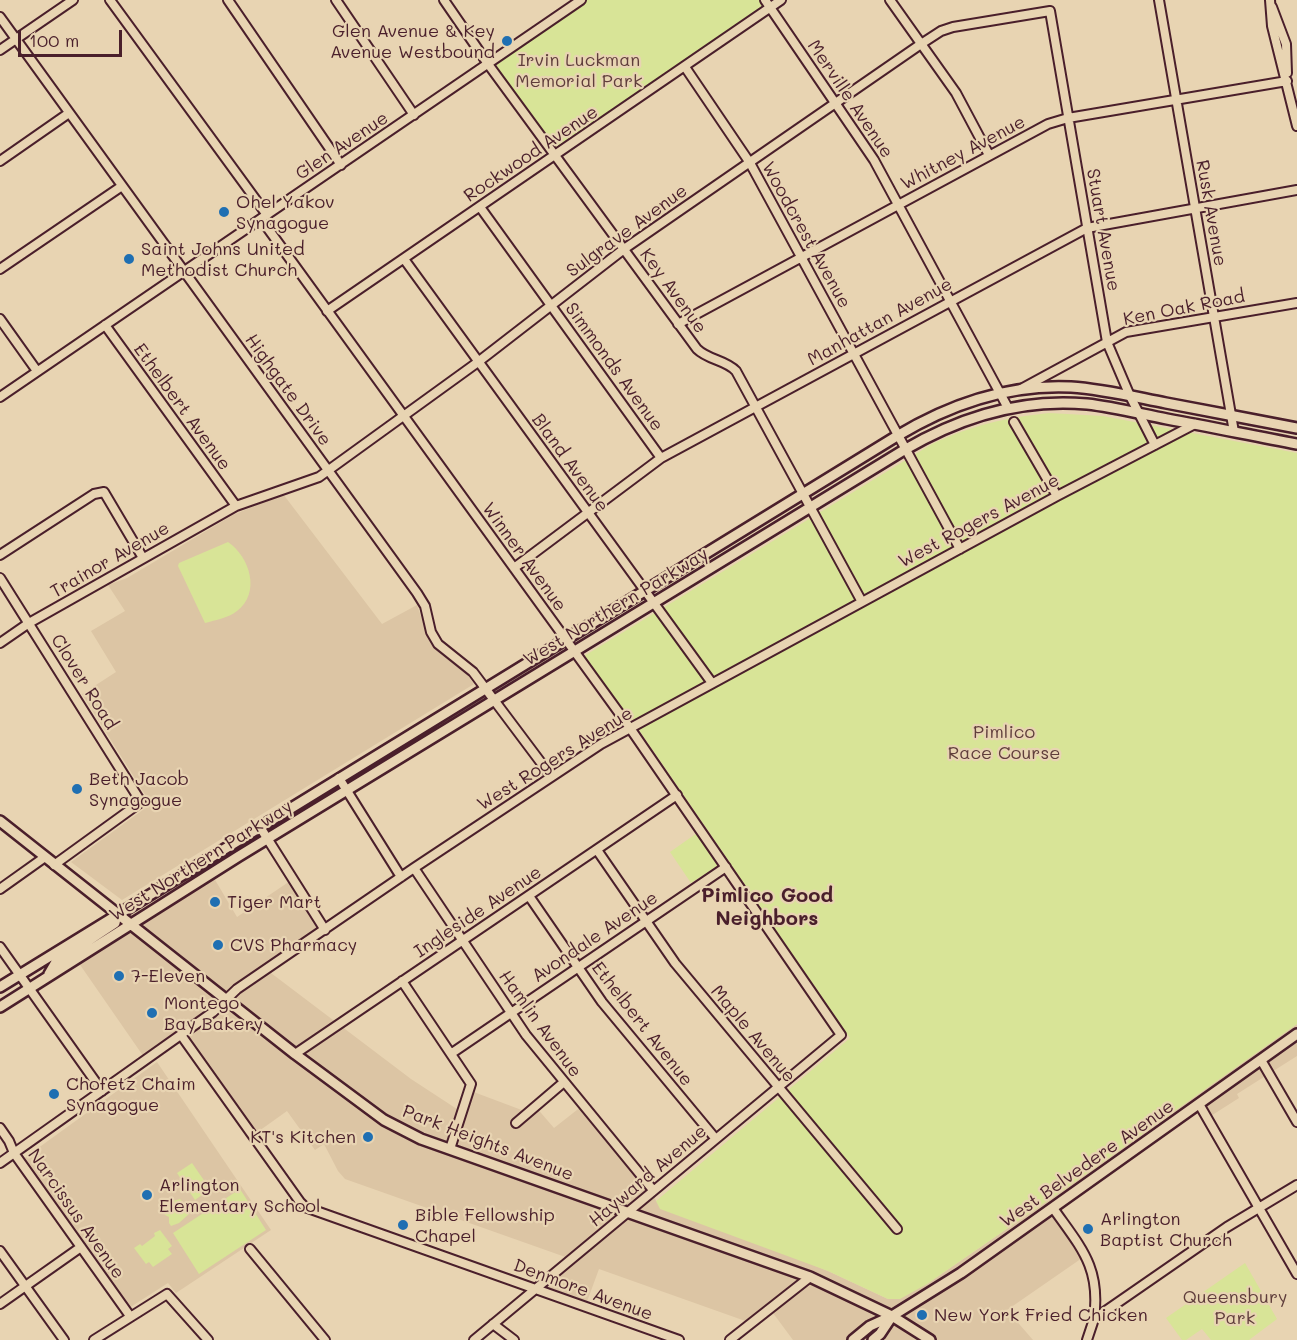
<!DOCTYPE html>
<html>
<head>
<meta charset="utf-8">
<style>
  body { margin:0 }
  #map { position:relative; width:1297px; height:1340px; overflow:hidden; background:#e8d4b2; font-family:Mali,sans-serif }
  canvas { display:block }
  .scale { position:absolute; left:18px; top:30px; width:104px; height:27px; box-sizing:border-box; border:3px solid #4a1f2b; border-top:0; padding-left:8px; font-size:18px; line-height:21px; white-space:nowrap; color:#4a1f2b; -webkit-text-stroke:4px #e8d4b2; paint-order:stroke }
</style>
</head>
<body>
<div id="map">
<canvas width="1297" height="1340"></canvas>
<div class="scale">100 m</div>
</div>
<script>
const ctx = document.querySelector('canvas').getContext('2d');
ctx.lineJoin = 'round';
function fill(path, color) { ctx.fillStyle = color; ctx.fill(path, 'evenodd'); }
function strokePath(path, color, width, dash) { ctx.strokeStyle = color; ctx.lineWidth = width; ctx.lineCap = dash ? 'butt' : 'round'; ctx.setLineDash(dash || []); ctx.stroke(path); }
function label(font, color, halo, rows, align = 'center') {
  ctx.font = font + ' Mali,sans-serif'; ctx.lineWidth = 4.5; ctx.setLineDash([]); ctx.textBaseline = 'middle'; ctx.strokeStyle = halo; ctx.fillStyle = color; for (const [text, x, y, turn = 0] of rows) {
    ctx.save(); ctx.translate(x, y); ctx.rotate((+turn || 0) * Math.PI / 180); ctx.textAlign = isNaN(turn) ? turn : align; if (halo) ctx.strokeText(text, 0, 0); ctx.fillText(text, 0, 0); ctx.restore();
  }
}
const built = new Path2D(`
  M 283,494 L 382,624 L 417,605 L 430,643 L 443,656 L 465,672 L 474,684 L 122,900 L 71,862 L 151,804 L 82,694 L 116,672 L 91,631 L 125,611 L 108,585 L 127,578 L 233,515 Z
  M 208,868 L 237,917 L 293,879 L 324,931 L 267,970 L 411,1079 L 463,1113 L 471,1091 L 527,1112 L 535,1106 L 554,1128 L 582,1106 L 652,1190 L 656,1201 L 828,1271 L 888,1299 L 927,1284 L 1069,1186 L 1297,1024 L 1297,1056 L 1237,1094 L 1239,1098 L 1206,1119 L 1198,1106 L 1052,1209 L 1085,1256 L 1007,1310 L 1033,1340 L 793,1340 L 770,1309 L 751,1323 L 599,1269 L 585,1307 L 537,1289 L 571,1259 L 345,1179 L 338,1171 L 324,1144 L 315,1150 L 287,1111 L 252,1136 L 181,1036 L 146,1060 L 76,959 L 78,948 Z
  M 157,1062 L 271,1230 L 176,1293 L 168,1283 L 129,1308 L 23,1159 Z`);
const green = new Path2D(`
  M 587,0 L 760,0 L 766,7 L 556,152 L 493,64 Z
  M 1049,413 L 1103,416 L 1297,453 L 1297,1024 L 1069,1186 L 927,1284 L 900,1299 L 888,1299 L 828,1271 L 660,1209 L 656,1201 L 850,1038 L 639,730 L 584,656 L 932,444 C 973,425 1004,418 1049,413 Z
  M 228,542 C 250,557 261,593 237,611 C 228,618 216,620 205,623 L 178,566 L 179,563 Z
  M 697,833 L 719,865 L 691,883 L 670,852 Z
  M 192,1163 L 210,1189 L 195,1200 L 177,1173 Z
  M 240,1189 L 266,1230 L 199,1274 L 173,1233 Z
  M 180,1199 L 189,1209 L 189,1214 L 179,1223 L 171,1226 L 169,1223 L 169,1217 L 165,1215 L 162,1210 L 163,1207 L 171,1204 L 173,1201 Z
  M 160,1230 L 172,1246 L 168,1249 L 172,1254 L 153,1267 L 149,1262 L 146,1264 L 134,1248 L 140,1244 L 142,1246 L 155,1236 L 154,1233 Z
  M 1245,1263 L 1277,1319 L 1249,1340 L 1211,1340 L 1202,1329 L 1186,1340 L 1182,1340 L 1166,1318 Z`);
const minor = new Path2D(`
  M 110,0 L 267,215
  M 228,0 L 341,165
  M 336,0 L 414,115
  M 444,0 L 488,64 L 697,349 C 708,360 726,360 736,371 L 862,602
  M 765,0 L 874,160 L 1008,408
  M 890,0 L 956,93 L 989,155
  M 1159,0 L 1234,432
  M 1270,0 L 1272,26 L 1297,126
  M 1272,7 L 1286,44 L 1287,73
  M 0,17 L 417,593 L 425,606 L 431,632 L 438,644 L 473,672 L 551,776
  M 0,50 L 73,0
  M 685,67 L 750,163 L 960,549
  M 0,161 L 69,113
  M 480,207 L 661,458
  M 261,219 L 630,728 L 841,1035 L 474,1340
  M 404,259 L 712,683
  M 0,269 L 122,186
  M 327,311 L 781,0
  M 0,319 L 37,371
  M 678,324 L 1048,124 L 1068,118 L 1287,81
  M 105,325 L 236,506
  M 1021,389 L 1126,332 L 1297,303
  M 0,397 L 581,0
  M 1014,422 L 1057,496
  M 0,555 L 94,494 L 104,492 L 143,558
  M 514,568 L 661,458 L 1087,228 L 1297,190
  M 0,578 L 141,802 L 54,865
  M 0,643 L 29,623 L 236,506 L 319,477 L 478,362 L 624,249 L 921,44 L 941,31 L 953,27 L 1050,11 L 1107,342 L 1130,396 L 1155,445
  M 339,778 L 401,877
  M 260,827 L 325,930
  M 597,850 L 675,963 L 897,1229
  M 414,868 L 526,1035 L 653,1190
  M 0,889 L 45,857
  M 529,896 L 602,1002 L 715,1138
  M 0,947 L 102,1091
  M 402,981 L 471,1084 L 450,1149
  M 181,1035 L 300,1202 L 305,1207 L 679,1340
  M 452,1053 L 726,867
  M 295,1054 L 677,795
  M 1261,1060 L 1297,1122
  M 1199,1104 L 1297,1274
  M 516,1123 L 564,1082
  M 0,1128 L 9,1141 L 14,1153 L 130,1316
  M 0,1163 L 213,1012 L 237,989 L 414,868 L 601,744 L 1057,496 L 1195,424
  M 1053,1208 C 1081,1248 1101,1267 1094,1319
  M 250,1249 L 325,1340
  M 0,1251 L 64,1340
  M 0,1304 L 81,1247
  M 493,1324 L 514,1340
  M 94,1340 L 167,1294 L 208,1340
  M 730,1340 L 810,1277
  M 1087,1340 L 1094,1319 L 1227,1227 L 1297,1185`);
const major = new Path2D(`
  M 0,821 L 295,1054 L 384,1120 L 421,1139 L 810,1277 L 892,1316 L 930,1340
  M 49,974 L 56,962 L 115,923 L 117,914
  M 0,987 L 897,436 C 950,404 1009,384 1071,387 C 1103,389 1135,397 1166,403 C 1210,411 1253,420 1297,428
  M 0,1007 L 239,856 L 904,450 C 960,417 1021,398 1087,404 C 1114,407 1141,414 1167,419 C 1211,427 1254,436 1297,444
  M 853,1340 L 870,1326 L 892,1316 L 961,1273 L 1297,1034
  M 873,1340 L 880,1334 L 892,1316`);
const markers = [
  [507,41,6,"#1f6fb2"],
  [224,212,6,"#1f6fb2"],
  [129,259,6,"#1f6fb2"],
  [77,789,6,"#1f6fb2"],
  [215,902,6,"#1f6fb2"],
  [218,945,6,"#1f6fb2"],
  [119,976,6,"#1f6fb2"],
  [152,1013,6,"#1f6fb2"],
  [54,1094,6,"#1f6fb2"],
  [368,1137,6,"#1f6fb2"],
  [147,1195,6,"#1f6fb2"],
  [403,1225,6,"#1f6fb2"],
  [1088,1229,6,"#1f6fb2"],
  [922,1315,6,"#1f6fb2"]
];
const poiNames = [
  ["Glen Avenue & Key",495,31,"right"],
  ["Avenue Westbound",495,52,"right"],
  ["Ohel Yakov",236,202],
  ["Synagogue",236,223],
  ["Saint Johns United",141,249],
  ["Methodist Church",141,270],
  ["Beth Jacob",89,779],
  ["Synagogue",89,800],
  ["Tiger Mart",227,902],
  ["CVS Pharmacy",230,945],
  ["7-Eleven",131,976],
  ["Montego",164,1003],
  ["Bay Bakery",164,1024],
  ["Chofetz Chaim",66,1084],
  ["Synagogue",66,1105],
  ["KT's Kitchen",356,1137,"right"],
  ["Arlington",159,1185],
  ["Elementary School",159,1206],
  ["Bible Fellowship",415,1215],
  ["Chapel",415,1236],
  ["Arlington",1100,1219],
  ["Baptist Church",1100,1240],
  ["New York Fried Chicken",934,1315]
];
const parkNames = [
  ["Irvin Luckman",579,60],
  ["Memorial Park",579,81],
  ["Pimlico",1004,732],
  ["Race Course",1004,753],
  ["Queensbury",1235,1297],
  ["Park",1235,1318]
];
const streetNames = [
  ["Merville Avenue",850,99,56],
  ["Glen Avenue",342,146,-34],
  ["Whitney Avenue",963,153,-28],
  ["Rockwood Avenue",531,154,-34],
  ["Rusk Avenue",1211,213,80],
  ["Stuart Avenue",1103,230,80],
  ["Sulgrave Avenue",627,231,-36],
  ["Woodcrest Avenue",806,235,61],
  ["Key Avenue",673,291,54],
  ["Ken Oak Road",1184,308,-11],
  ["Manhattan Avenue",880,322,-29],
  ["Simmonds Avenue",614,367,54],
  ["Highgate Drive",288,390,54],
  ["Ethelbert Avenue",182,407,54],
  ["Bland Avenue",570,463,54],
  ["West Rogers Avenue",979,521,-28],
  ["Winner Avenue",524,557,54],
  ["Trainor Avenue",110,560,-30],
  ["West Northern Parkway",616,607,-31],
  ["Clover Road",84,682,58],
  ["West Rogers Avenue",555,759,-32],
  ["West Northern Parkway",201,861,-32],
  ["Ingleside Avenue",478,912,-34],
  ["Avondale Avenue",595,937,-34],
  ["Hamlin Avenue",540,1024,54],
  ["Ethelbert Avenue",642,1024,52],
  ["Maple Avenue",753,1034,50],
  ["Park Heights Avenue",488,1143,21],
  ["West Belvedere Avenue",1087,1164,-35],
  ["Hayward Avenue",648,1176,-40],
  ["Narcissus Avenue",76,1214,55],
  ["Denmore Avenue",583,1290,20]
];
const neighbourhoodNames = [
  ["Pimlico Good",767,896],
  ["Neighbors",767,919]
];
fill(built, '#dcc5a4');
fill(green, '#d8e497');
strokePath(minor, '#4a1f2b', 12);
strokePath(major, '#4a1f2b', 14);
strokePath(minor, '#e8d4b2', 8);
strokePath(major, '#e8d4b2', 9);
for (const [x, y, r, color] of markers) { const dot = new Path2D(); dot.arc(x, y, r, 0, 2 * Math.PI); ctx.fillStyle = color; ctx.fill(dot); strokePath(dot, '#e8d4b2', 2); }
label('18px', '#4a1f2b', '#e8d4b2', poiNames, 'left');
label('18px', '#5f3d3b', '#e8d4b2', parkNames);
label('18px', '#4a1f2b', '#e8d4b2', streetNames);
label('bold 20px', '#4a1f2b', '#e8d4b2', neighbourhoodNames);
</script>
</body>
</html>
